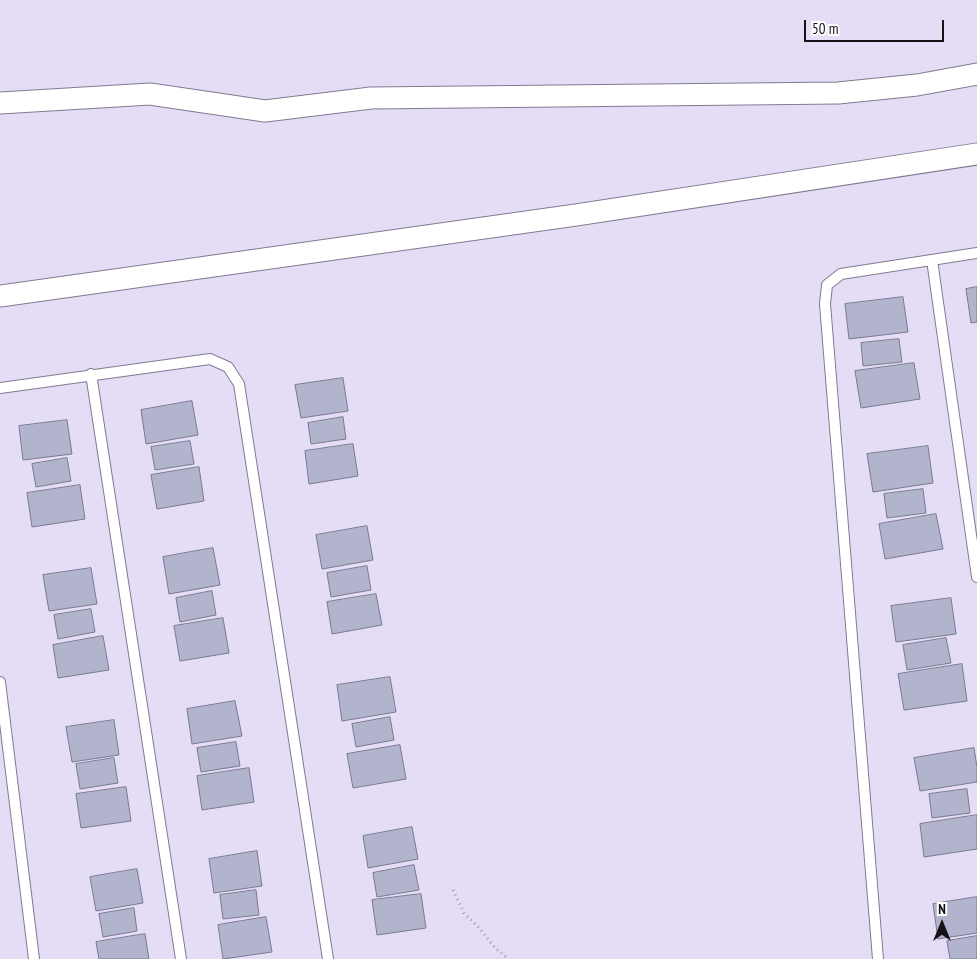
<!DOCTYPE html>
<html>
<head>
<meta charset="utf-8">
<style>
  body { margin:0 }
  #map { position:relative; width:977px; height:959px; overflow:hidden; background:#e5ddf6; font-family:"PT Sans Narrow",sans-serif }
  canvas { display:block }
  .north { position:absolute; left:917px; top:899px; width:50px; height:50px; -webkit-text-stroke:4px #fff; paint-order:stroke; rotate:0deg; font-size:14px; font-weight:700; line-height:20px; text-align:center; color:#141119 }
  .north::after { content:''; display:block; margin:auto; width:18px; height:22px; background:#141119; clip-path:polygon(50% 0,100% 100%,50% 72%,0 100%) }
  .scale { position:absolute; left:804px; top:20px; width:140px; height:22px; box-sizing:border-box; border:2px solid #141119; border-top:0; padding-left:6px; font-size:15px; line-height:18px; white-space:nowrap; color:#141119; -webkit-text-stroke:4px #fff; paint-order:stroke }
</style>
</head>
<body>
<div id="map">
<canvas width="977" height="959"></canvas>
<div class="north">N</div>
<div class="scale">50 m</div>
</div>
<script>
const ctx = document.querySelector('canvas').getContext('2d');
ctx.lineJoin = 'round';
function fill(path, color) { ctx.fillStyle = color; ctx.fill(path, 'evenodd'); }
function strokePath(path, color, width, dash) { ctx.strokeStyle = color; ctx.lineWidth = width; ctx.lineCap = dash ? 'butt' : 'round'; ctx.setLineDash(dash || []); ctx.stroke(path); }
const building = new Path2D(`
  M 977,287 L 977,322 L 971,323 L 966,289 Z
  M 903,297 L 908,332 L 849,339 L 845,304 Z
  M 899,339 L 902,362 L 863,366 L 861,343 Z
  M 914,363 L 920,399 L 861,408 L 855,371 Z
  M 343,378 L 348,411 L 301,418 L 295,385 Z
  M 192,401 L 198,435 L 146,444 L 141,410 Z
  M 343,417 L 346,439 L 311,444 L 308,423 Z
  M 67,420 L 72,454 L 23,460 L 19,426 Z
  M 190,441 L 194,464 L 155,470 L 151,447 Z
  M 353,444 L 358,476 L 309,484 L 305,451 Z
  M 928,446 L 933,483 L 873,492 L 867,454 Z
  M 67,458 L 71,481 L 36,487 L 32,464 Z
  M 199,467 L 204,501 L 157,509 L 151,475 Z
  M 80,485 L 85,519 L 32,527 L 27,493 Z
  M 923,489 L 926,513 L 887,518 L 884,494 Z
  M 936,514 L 943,549 L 885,559 L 879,524 Z
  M 367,526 L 373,560 L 322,569 L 316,535 Z
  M 213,548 L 220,585 L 169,594 L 163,557 Z
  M 367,566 L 371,590 L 331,597 L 327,573 Z
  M 91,568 L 97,604 L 49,611 L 43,575 Z
  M 212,591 L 216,615 L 180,622 L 176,598 Z
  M 376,594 L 382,625 L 332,634 L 327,602 Z
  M 951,598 L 956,634 L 896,642 L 891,606 Z
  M 91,609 L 95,632 L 58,639 L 54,615 Z
  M 223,618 L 229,653 L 180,661 L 174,626 Z
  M 103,636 L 109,670 L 58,678 L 53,645 Z
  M 946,638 L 951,663 L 907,670 L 903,645 Z
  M 962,664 L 967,701 L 904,710 L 898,674 Z
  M 390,677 L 396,712 L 342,721 L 337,685 Z
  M 235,701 L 242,736 L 192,744 L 187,709 Z
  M 390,717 L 394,740 L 356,747 L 352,724 Z
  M 114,720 L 119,755 L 72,762 L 66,727 Z
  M 236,742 L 240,766 L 201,772 L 197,748 Z
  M 400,745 L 406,779 L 353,788 L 347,754 Z
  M 974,748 L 977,767 L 977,782 L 920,791 L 914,758 Z
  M 114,758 L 118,783 L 80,789 L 76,764 Z
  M 249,768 L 254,802 L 202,810 L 197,776 Z
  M 126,787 L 131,821 L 81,828 L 76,794 Z
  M 967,789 L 970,813 L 932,818 L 929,794 Z
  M 977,815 L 977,849 L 924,857 L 920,824 Z
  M 412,827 L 418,859 L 368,868 L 363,836 Z
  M 257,851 L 262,886 L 214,893 L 209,859 Z
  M 414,865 L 419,890 L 377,897 L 373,873 Z
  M 137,869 L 143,903 L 96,911 L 90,877 Z
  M 256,890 L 259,915 L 223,919 L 220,895 Z
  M 421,894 L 426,928 L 377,935 L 372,900 Z
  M 977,897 L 977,933 L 938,939 L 933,904 Z
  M 134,908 L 137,931 L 103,937 L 99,914 Z
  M 266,917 L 272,952 L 223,959 L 218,925 Z
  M 145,934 L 149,959 L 99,959 L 96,942 Z
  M 977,936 L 977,959 L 950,959 L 947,941 Z`);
const path = new Path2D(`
  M 453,890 L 464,913 L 480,929 L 496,949 L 509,959`);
const service = new Path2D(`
  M 932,260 L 977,577
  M 91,374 L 181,959
  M 0,388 L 210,359 L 228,367 L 239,384 L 328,959
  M 0,682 L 34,959
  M 878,959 L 825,304 L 827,285 L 841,274 L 977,253`);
const minor = new Path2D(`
  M 0,103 L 150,94 L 265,111 L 371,98 L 838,93 L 917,85 L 977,74
  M 0,296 L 576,215 L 977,154`);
fill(building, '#b2b4cd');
strokePath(building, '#787a91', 1);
strokePath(service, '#827a91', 12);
strokePath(minor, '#827a91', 23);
strokePath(path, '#9c96a9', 3, [1, 4]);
strokePath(service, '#fff', 10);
strokePath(minor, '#fff', 21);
</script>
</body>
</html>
